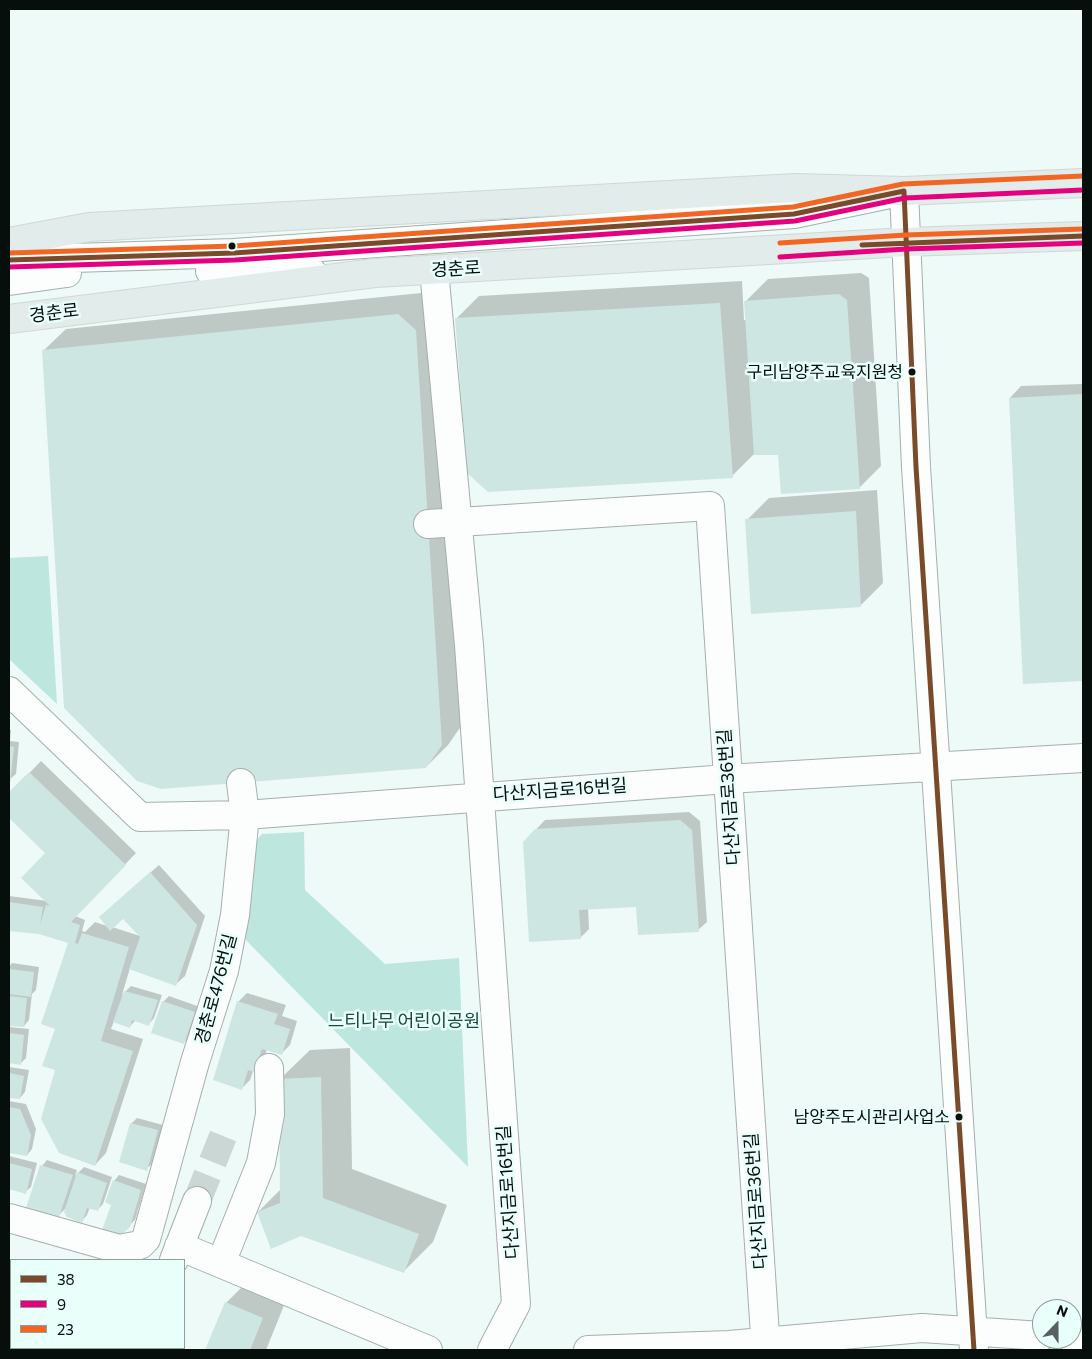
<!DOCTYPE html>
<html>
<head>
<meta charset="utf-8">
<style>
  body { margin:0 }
  #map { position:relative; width:1092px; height:1359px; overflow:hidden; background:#eefaf7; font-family:Commissioner,sans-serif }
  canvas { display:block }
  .frame { position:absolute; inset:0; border:10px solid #070f0d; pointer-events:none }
  .legend { position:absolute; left:10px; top:1259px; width:175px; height:90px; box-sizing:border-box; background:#e9fffa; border:1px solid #8f9f9b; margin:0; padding:6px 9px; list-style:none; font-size:15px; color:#070f0d }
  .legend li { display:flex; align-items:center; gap:10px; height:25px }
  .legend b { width:25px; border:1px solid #8f9f9b }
  .north { position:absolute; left:1032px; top:1299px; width:50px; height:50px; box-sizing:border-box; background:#e9fffa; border:1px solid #8f9f9b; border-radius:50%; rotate:22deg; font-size:14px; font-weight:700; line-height:20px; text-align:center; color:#070f0d }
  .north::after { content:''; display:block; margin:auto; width:18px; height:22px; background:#58615f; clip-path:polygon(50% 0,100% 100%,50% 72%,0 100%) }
</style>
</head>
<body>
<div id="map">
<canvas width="1092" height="1359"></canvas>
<div class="frame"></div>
<ul class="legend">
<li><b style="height:6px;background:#7a4b2a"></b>38</li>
<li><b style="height:6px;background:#e5007d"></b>9</li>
<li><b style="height:6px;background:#f26522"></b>23</li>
</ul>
<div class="north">N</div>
</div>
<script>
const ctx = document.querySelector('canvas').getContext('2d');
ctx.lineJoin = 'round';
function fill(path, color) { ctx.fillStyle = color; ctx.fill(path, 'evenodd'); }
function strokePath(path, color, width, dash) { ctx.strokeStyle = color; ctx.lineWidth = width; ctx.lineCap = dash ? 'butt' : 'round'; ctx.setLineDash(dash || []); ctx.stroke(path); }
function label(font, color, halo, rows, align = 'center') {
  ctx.font = font + ' Commissioner,"Noto Sans KR",sans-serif'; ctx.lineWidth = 5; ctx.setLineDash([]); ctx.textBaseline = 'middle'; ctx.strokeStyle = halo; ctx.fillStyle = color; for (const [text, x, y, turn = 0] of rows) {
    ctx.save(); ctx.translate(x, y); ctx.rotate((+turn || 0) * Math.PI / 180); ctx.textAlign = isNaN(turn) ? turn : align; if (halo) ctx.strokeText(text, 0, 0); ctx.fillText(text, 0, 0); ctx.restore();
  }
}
const green = new Path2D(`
  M 48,556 L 57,704 L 9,659 L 9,558 Z
  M 304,832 L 305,890 L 385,964 L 459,958 L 468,1167 L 242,936 L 249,848 L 262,834 Z`);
const shadow = new Path2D(`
  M 861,273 L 869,278 L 881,466 L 859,488 L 779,454 L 754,454 L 732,476 L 457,318 L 479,296 L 742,281 L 744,320 L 747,320 L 746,301 L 768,279 Z
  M 421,293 L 438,307 L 464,722 L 448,745 L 426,767 L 43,351 L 66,329 Z
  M 1083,384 L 1083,679 L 1024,682 L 1010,398 L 1021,386 Z
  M 877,490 L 883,583 L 861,605 L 747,520 L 769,498 Z
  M 9,730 L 11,730 L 10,741 L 19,742 L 16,774 L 10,779 Z
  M 41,761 L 136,853 L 75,916 L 85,920 L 82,931 L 85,932 L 95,922 L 107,926 L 109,909 L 159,865 L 205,916 L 185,976 L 176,984 L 130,968 L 122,995 L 131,986 L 162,995 L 154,1018 L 149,1024 L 135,1021 L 129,1027 L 114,1021 L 111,1029 L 143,1039 L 106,1153 L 95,1165 L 57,1070 L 56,1028 L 70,941 L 39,933 L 9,929 L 9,896 L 47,901 L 47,853 L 9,816 L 9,794 ZM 123,917 L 140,936 L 112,927 Z
  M 689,812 L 700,821 L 707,922 L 698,930 L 637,905 L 588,908 L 589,929 L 580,938 L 524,842 L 545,820 Z
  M 12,963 L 39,967 L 36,990 L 32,994 L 29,1020 L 24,1026 L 9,1024 L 9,967 Z
  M 247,993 L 286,1005 L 282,1016 L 297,1021 L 290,1045 L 281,1054 L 267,1049 L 263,1062 L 253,1071 L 250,1080 L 242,1088 L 238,1002 Z
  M 169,996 L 200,1007 L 189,1037 L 184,1043 L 163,1002 Z
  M 9,1027 L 29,1029 L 26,1058 L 21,1063 L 9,1062 Z
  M 350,1048 L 352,1169 L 447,1205 L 433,1242 L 404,1271 L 258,1212 L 281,1189 L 280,1079 L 310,1050 Z
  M 9,1067 L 29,1070 L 25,1092 L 20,1098 L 9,1096 Z
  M 9,1101 L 26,1104 L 36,1129 L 32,1149 L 27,1155 L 9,1151 Z
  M 137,1118 L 163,1125 L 152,1164 L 146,1169 L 120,1162 L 132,1123 Z
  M 9,1156 L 37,1163 L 31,1187 L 25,1192 L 9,1189 Z
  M 47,1160 L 77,1170 L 75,1176 L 84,1167 L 112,1177 L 103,1204 L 97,1210 L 90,1207 L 87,1215 L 82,1221 L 67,1207 L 59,1215 L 53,1213 L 49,1217 L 42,1166 Z
  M 119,1175 L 146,1184 L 135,1220 L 119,1235 L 113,1204 L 114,1181 Z
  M 9,1269 L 11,1269 L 11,1348 L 89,1348 L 96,1350 L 9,1350 Z
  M 255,1274 L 291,1288 L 266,1350 L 207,1350 L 226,1303 Z`);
const building = new Path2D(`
  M 839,294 L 847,300 L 860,489 L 781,494 L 778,455 L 754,455 L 744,301 Z
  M 720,303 L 733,478 L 488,492 L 467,473 L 455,318 Z
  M 398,314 L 416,330 L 442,745 L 426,768 L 161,789 L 137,781 L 64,708 L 42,350 Z
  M 1083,394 L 1083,681 L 1023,684 L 1009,398 Z
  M 856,511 L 861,607 L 751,614 L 745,519 Z
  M 9,746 L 14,747 L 10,784 L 9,783 Z
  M 29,772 L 126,865 L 71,922 L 80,925 L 75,943 L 78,944 L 82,933 L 129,947 L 101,1041 L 133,1051 L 95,1166 L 59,1153 L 41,1119 L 55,1070 L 42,1066 L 55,1029 L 41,1024 L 68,943 L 39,934 L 9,931 L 9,902 L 43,907 L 40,925 L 46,905 L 50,906 L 21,878 L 45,853 L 9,818 L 9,792 Z
  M 680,820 L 692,830 L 699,932 L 638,935 L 636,907 L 579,910 L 581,939 L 529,942 L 523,842 L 535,829 Z
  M 150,872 L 197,925 L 176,986 L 129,969 L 140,937 L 123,919 L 110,931 L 99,917 Z
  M 9,969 L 34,972 L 31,997 L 9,994 Z
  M 124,991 L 158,1000 L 149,1026 L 132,1020 L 130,1028 L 113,1022 Z
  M 9,996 L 27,998 L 24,1027 L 9,1026 Z
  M 162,1001 L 195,1012 L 184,1044 L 151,1033 Z
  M 237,1001 L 278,1014 L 274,1024 L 290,1029 L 282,1055 L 262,1049 L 254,1072 L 248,1070 L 242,1090 L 213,1080 Z
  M 9,1033 L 24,1035 L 21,1065 L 9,1063 Z
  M 9,1073 L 24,1076 L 20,1099 L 9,1098 Z
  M 321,1077 L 323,1198 L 419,1234 L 404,1273 L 301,1236 L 271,1249 L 257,1212 L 280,1203 L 279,1079 Z
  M 9,1107 L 20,1109 L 31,1135 L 27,1156 L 9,1153 Z
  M 130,1123 L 158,1130 L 147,1171 L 119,1162 Z
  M 9,1163 L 32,1169 L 26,1194 L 9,1189 Z
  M 40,1165 L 73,1175 L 59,1217 L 51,1214 L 49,1219 L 25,1211 Z
  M 77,1172 L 107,1183 L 98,1211 L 87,1208 L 82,1223 L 67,1217 L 64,1212 Z
  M 113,1180 L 141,1190 L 130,1227 L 120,1236 L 102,1230 L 111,1205 L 105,1202 Z
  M 225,1302 L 263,1318 L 250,1350 L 205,1350 Z`);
const minorTunnel = new Path2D(`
  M 197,1201 L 228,1124`);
const minor = new Path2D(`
  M 9,260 L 234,253 L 794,214 L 904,191 L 916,467 L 974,1350
  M 434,270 L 469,645 L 516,1304 L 492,1350
  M 210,271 L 312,272
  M 9,281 L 67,273
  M 428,524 L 710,506 L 766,1350
  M 9,691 L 140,817 L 245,815 L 235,915 L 224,971 L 195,1062 L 146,1239 L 140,1245 L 119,1249 L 9,1218
  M 241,783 L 245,815 L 727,779 L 1083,758
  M 179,1246 L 428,1350
  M 174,1260 L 197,1201
  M 221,1263 L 261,1163 L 270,1114 L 269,1068
  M 9,1301 L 11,1302
  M 1072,1338 L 1083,1338
  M 123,1348 L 129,1350
  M 588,1350 L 729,1345 L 922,1328 L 1042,1336`);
const major = new Path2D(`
  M 9,242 L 89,227 L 795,188 L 904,191 L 1083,183
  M 9,319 L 375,273 L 906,242 L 1083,236`);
const bus1 = new Path2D(`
  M 862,245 L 1083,236
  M 9,260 L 234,253 L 794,214 L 904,191 L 916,467 L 974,1350`);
const bus2 = new Path2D(`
  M 780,257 L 906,249 L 1083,243
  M 9,267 L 235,260 L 795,221 L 905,198 L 1083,190`);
const bus3 = new Path2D(`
  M 780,243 L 906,235 L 1083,229
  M 9,253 L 234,246 L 793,207 L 903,184 L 1083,176`);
const markers = [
  [232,246,4.5,"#070f0d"],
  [912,372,4.5,"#070f0d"],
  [959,1117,4.5,"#070f0d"]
];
const busNames = [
  ["구리남양주교육지원청",903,372],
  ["남양주도시관리사업소",950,1117]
];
const streetNames = [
  ["경춘로",456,269,-3],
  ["경춘로",54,313,-7],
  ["다산지금로16번길",560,790,-4],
  ["다산지금로36번길",729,797,-94],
  ["경춘로476번길",216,989,-75],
  ["다산지금로16번길",508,1192,-94],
  ["다산지금로36번길",756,1201,-94]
];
const parkNames = [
  ["느티나무 어린이공원",404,1021]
];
fill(green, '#bce6de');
fill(shadow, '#0003');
fill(building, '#cee6e1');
strokePath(minorTunnel, '#cbd7d4', 28, [28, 14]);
strokePath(minor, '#a5afac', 30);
strokePath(major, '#d1d7d5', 30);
strokePath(minor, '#fcfefe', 28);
strokePath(major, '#e2ecea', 28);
strokePath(bus1, '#7a4b2a', 5);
strokePath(bus2, '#e5007d', 5);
strokePath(bus3, '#f26522', 5);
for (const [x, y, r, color] of markers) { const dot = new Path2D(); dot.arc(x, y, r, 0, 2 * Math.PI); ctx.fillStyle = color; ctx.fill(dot); strokePath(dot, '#e9fffa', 2); }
label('17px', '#070f0d', '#e9fffa', busNames, 'right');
label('18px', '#070f0d', '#e9fffa', streetNames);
label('18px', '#1c4741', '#e9fffa', parkNames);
</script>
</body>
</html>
